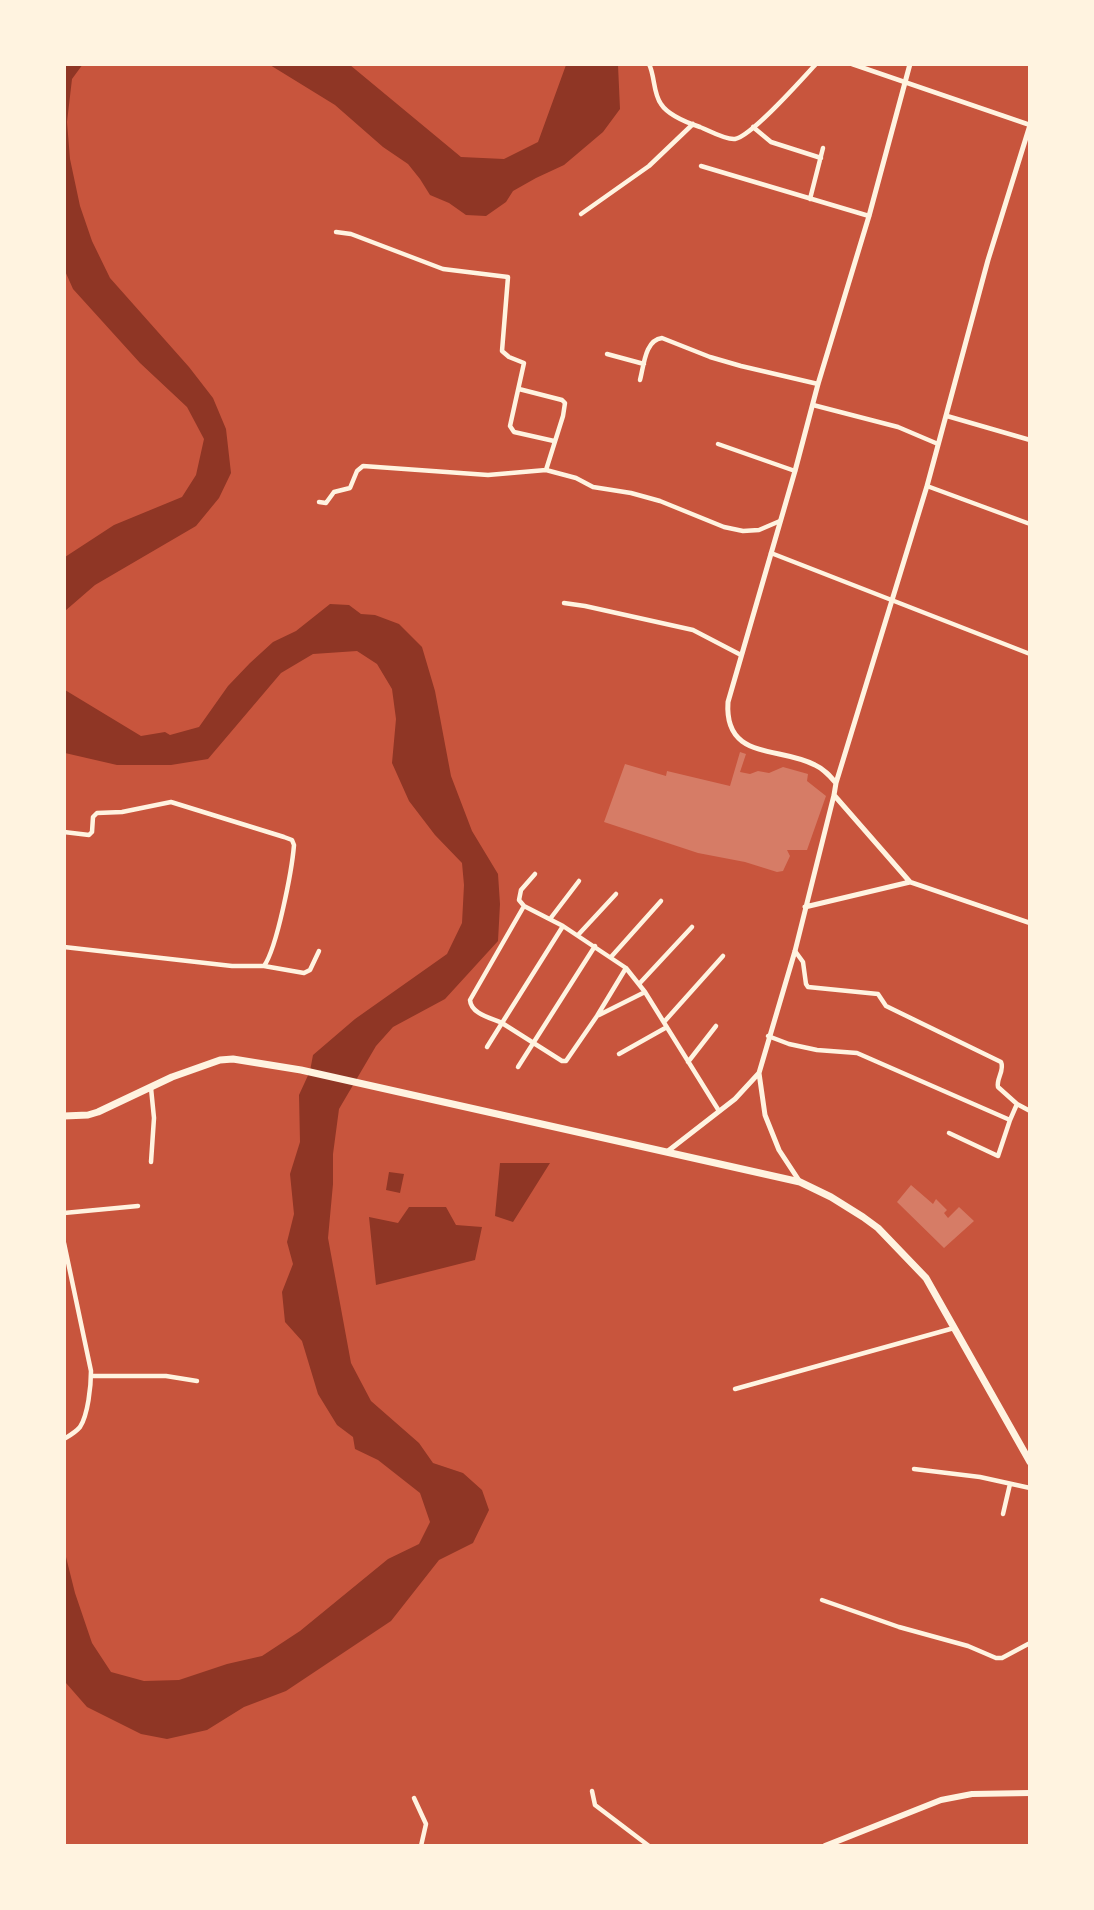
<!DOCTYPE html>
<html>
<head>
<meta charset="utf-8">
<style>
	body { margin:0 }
	#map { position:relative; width:1094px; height:1910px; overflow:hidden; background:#c8553d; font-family:Montserrat,sans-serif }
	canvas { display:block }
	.frame { position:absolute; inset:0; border:66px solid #fff3e0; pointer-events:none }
</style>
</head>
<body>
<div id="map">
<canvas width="1094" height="1910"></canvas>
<div class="frame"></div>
</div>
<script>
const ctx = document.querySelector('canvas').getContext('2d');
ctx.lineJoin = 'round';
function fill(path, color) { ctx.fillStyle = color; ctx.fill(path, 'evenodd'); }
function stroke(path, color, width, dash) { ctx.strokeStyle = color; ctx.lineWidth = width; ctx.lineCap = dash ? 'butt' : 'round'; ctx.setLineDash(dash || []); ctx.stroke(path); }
fill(new Path2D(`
	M83,64L72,79L67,122L70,159L80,206L92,241L110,278L189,367L213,398L226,429L231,473L219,498L196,526L95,585L65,611V557L114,525L182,497L196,475L204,439L187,407L140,363L73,289L65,271V65Z
	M270,65H350L461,157L504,159L538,142L566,65H618L620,109L603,132L564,165L536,178L513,191L506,202L486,216L466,215L449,203L430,195L420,179L408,164L383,147L335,105Z
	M330,604L349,605L361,614L375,615L399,624L422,647L435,691L451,776L472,831L498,874L500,904L498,941L445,999L393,1027L376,1046L339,1109L333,1154V1184L328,1238L351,1363L371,1401L419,1443L433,1463L463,1473L482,1490L489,1510L473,1543L439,1560L391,1621L286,1691L244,1707L207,1730L167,1739L141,1734L87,1707L66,1683L64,1549L75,1593L92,1643L111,1672L144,1681L179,1680L227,1664L262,1656L300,1631L388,1559L419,1544L430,1522L420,1493L378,1460L355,1449L353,1437L337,1425L318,1394L302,1341L285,1322L282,1292L293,1264L287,1242L294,1214L290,1174L300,1142L299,1095L310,1071L313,1055L355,1019L447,954L462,923L464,885L462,863L435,835L409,801L392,763L396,719L392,689L377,664L357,651L313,654L281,673L208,759L171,765H117L65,753V690L141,736L165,732L170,735L199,727L228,686L250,663L273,642L296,631Z
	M500,1163H550L513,1222L495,1216Z
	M389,1172L404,1174L400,1193L386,1190Z
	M409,1207H446L456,1225L482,1227L475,1260L376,1285L369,1217L398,1223Z`), '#8f3625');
fill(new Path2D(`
	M740,752L746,754L740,772L750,774L758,771L769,773L783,767L808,774L807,781L826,796L807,850H787L790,856L783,871L777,872L745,862L698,853L604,822L625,764L666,776L667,771L730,786Z
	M911,1185L933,1204L936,1199L947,1210L944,1213L948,1218L959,1207L974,1221L944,1248L897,1202Z`), '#d67c66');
stroke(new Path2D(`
	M649,64C655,76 653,93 661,104C668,115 688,123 700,127C710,131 725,140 735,139C752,136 802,79 816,64
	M852,64L1030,125
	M753,127L771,142L821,158
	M701,166L869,216
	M810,199L823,148
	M581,214L649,166L693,124
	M336,232L351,234L443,269L508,277L502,351L509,357L524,363L510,426L514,432L554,441
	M607,354L644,364
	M640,380C644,365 645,340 662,338L710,357L741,366L818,384
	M519,389L562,400L565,403L563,416L546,470
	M813,405L898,427L938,444
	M947,416L1030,440
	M718,444L795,471
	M927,486L1030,524
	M319,502L326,503L334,492L350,488L357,471L363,466L488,475L546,470L576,478L593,487L631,493L660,501L724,527L743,531L759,530L780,521
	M771,553L1030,654
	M564,603L585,606L693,630L741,655
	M64,832L89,835L92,832L93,817L97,813L122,812L171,802L284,837L292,840L294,845C292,870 277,948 264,966H232L64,947
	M524,906L519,900L521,890L535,874
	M550,919L579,881
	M578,935L616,894
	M795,951L803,962L806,984L808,987L878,994L886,1006L1001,1062C1005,1070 996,1079 998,1087L1017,1104L1030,1111
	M611,957L661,901
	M264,966L304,973L310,970L319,951
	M626,968L597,1016L566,1061H562L502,1023L563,926L626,968L645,992L719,1111
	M639,984L692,927
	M599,1015L645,992
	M664,1022L723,956
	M768,1036L789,1044L817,1050L857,1053L1010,1120L1017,1104
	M487,1047L502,1023C491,1018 471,1014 470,1000L524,906L563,926
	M619,1054L667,1027
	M688,1062L716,1026
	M518,1067L595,946
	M949,1133L998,1156L1010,1120
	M151,1162L154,1118L151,1088
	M64,1213L138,1206
	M64,1243L91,1371C91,1386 88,1415 80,1427C76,1432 69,1436 64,1439
	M91,1376H166L197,1381
	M735,1389L954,1328
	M914,1469L980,1477L1030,1488
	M1003,1514L1010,1484
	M822,1600L899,1627L968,1646L996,1658H1002L1030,1643
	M592,1791L595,1805L649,1846
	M414,1798L426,1824L421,1846`), '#fff3e0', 4.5);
stroke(new Path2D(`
	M836,783L927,486L988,260L1030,125
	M834,795L910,882
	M805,907L910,882L1030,923
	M759,1073L765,1115L779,1150L800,1182
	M668,1151L735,1099L759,1073L795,951L834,795L836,783C830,776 824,769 815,765C780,746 724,761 728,702L795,471L818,384L869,216L910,64`), '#fff3e0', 5);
stroke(new Path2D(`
	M825,1846L941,1800L972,1794L1030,1793`), '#fff3e0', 6);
stroke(new Path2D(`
	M64,1116L88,1115L98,1112L172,1077L220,1060L233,1059L301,1070L800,1182L831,1197L863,1217L878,1228L926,1278L1030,1462`), '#fff3e0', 7);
</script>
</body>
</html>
